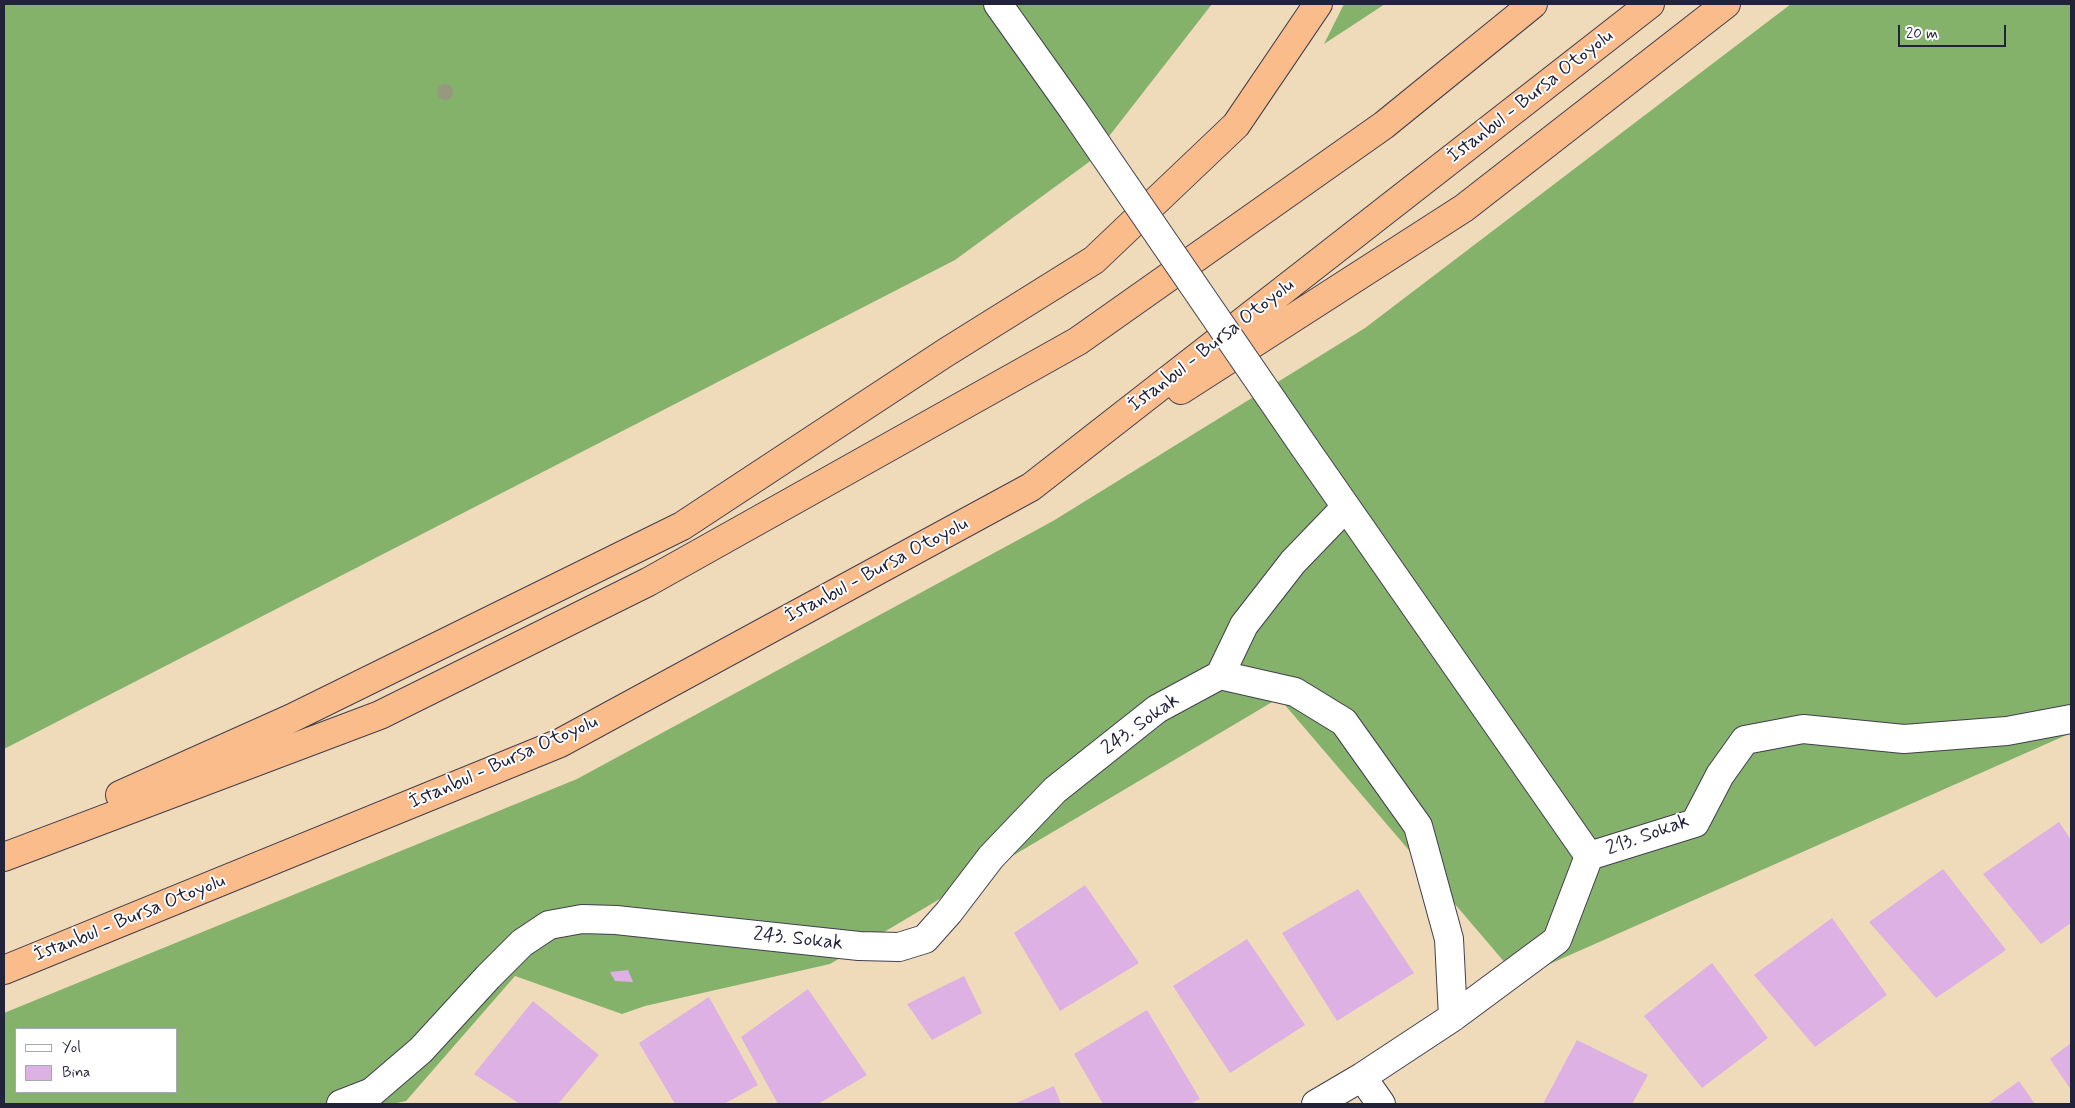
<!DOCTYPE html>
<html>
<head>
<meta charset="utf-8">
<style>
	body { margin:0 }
	#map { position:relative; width:2075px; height:1108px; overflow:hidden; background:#efdbb9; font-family:Mynerve,sans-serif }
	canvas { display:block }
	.frame { position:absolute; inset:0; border:5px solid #22223b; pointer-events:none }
	.legend { position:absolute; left:15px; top:1028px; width:162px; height:65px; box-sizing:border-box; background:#fff; border:1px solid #a7a7b1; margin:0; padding:6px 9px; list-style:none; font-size:15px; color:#22223b }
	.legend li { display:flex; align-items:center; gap:10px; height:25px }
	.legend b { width:25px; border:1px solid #a7a7b1 }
	.scale { position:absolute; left:1898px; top:25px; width:108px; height:22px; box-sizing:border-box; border:2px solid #22223b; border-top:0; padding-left:6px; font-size:15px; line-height:18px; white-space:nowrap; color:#22223b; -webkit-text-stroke:4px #fff; paint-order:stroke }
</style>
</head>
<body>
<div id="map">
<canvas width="2075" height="1108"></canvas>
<div class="frame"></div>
<ul class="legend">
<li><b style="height:6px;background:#fff"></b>Yol</li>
<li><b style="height:14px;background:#ddb1e3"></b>Bina</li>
</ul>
<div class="scale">20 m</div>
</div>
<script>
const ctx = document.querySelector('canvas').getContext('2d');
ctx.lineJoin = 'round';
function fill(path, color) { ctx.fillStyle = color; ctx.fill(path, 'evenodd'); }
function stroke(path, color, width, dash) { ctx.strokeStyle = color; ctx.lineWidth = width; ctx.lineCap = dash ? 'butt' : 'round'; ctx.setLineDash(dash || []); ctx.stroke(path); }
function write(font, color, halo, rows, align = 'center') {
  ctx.font = font + ' Mynerve,sans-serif'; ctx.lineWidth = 4; ctx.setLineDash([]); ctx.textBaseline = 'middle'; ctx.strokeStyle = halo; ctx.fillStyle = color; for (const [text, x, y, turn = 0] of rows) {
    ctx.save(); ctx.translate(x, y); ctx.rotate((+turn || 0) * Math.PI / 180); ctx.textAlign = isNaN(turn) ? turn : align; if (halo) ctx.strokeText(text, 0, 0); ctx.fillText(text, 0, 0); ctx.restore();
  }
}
fill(new Path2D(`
	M4,4H1212L1089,162L955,260L4,749Z
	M1344,4H1385L1324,44Z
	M1791,4H2071V733L1518,978L1279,698L830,964L645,1006L622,1014L515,976L406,1101L392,1104H4V1013L577,779L1053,521L1365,328ZM16,1029H176V1092H16Z`), '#85b26b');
fill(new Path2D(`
	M2059,822L2071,840V923L2041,944L1983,874Z
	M1943,869L2006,950L1936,998L1869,922Z
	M1085,885L1139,963L1060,1011L1014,933Z
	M1358,889L1414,973L1337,1021L1282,933Z
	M1832,918L1887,995L1815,1047L1754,975Z
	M1247,939L1305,1025L1230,1073L1173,986Z
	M1712,963L1768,1038L1702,1088L1644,1016Z
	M628,970L633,982L615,981L610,972Z
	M964,976L982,1013L932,1040L907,1004Z
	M808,989L867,1075L818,1104H778L741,1037Z
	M709,997L758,1085L724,1104H675L639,1043Z
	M533,1001L599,1055L558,1104H520L474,1074Z
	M1147,1010L1200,1099L1190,1104H1103L1074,1054Z
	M1577,1040L1648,1075L1632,1104H1543Z
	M2071,1043V1090L2050,1059Z
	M2019,1081L2035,1104H1987Z
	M1054,1086L1061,1104H1014Z`), '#ddb1e3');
const minor = new Path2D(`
	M998,4L1074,111
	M1305,448L1589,856
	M1220,675L1295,692L1344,722L1418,826L1449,939L1453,1017
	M1220,675L1244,625L1293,562L1346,507
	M1589,856L1695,823L1720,775L1745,740L1803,729L1904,739L2007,731L2071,719
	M1362,1077L1381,1104
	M341,1104L372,1092L421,1050L488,977L522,943L549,925L582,919L616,920L859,946L899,947L925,939L949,912L991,857L1055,790L1157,709L1220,675
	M1316,1104L1362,1077L1453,1017L1557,940L1589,856`);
const highway = new Path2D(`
	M1181,390L1464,208L1726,4
	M120,795L292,718L682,526L945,353L1094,260L1236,125L1318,4
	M4,857L380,715L648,582L1078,341L1384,125L1533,4
	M4,970L560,743L1031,487L1650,4`);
stroke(minor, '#413e4e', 30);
stroke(highway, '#413e4e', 30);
stroke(minor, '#fff', 28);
stroke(highway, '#fabc8b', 28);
const minorBridge = new Path2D(`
	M1074,111L1305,448`);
stroke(minorBridge, '#413e4e', 30, []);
stroke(minorBridge, '#fff', 28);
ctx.fillStyle = '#989780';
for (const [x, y] of [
	[445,92]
]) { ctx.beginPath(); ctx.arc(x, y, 8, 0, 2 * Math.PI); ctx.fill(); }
write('20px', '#22223b', '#fff', [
	["İstanbul - Bursa Otoyolu",1531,97,-38],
	["İstanbul - Bursa Otoyolu",1212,346,-38],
	["İstanbul - Bursa Otoyolu",877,571,-28],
	["243. Sokak",1141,725,-36],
	["İstanbul - Bursa Otoyolu",504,763,-24],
	["213. Sokak",1648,836,-20],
	["İstanbul - Bursa Otoyolu",130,919,-22],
	["243. Sokak",798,940,6]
]);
</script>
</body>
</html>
